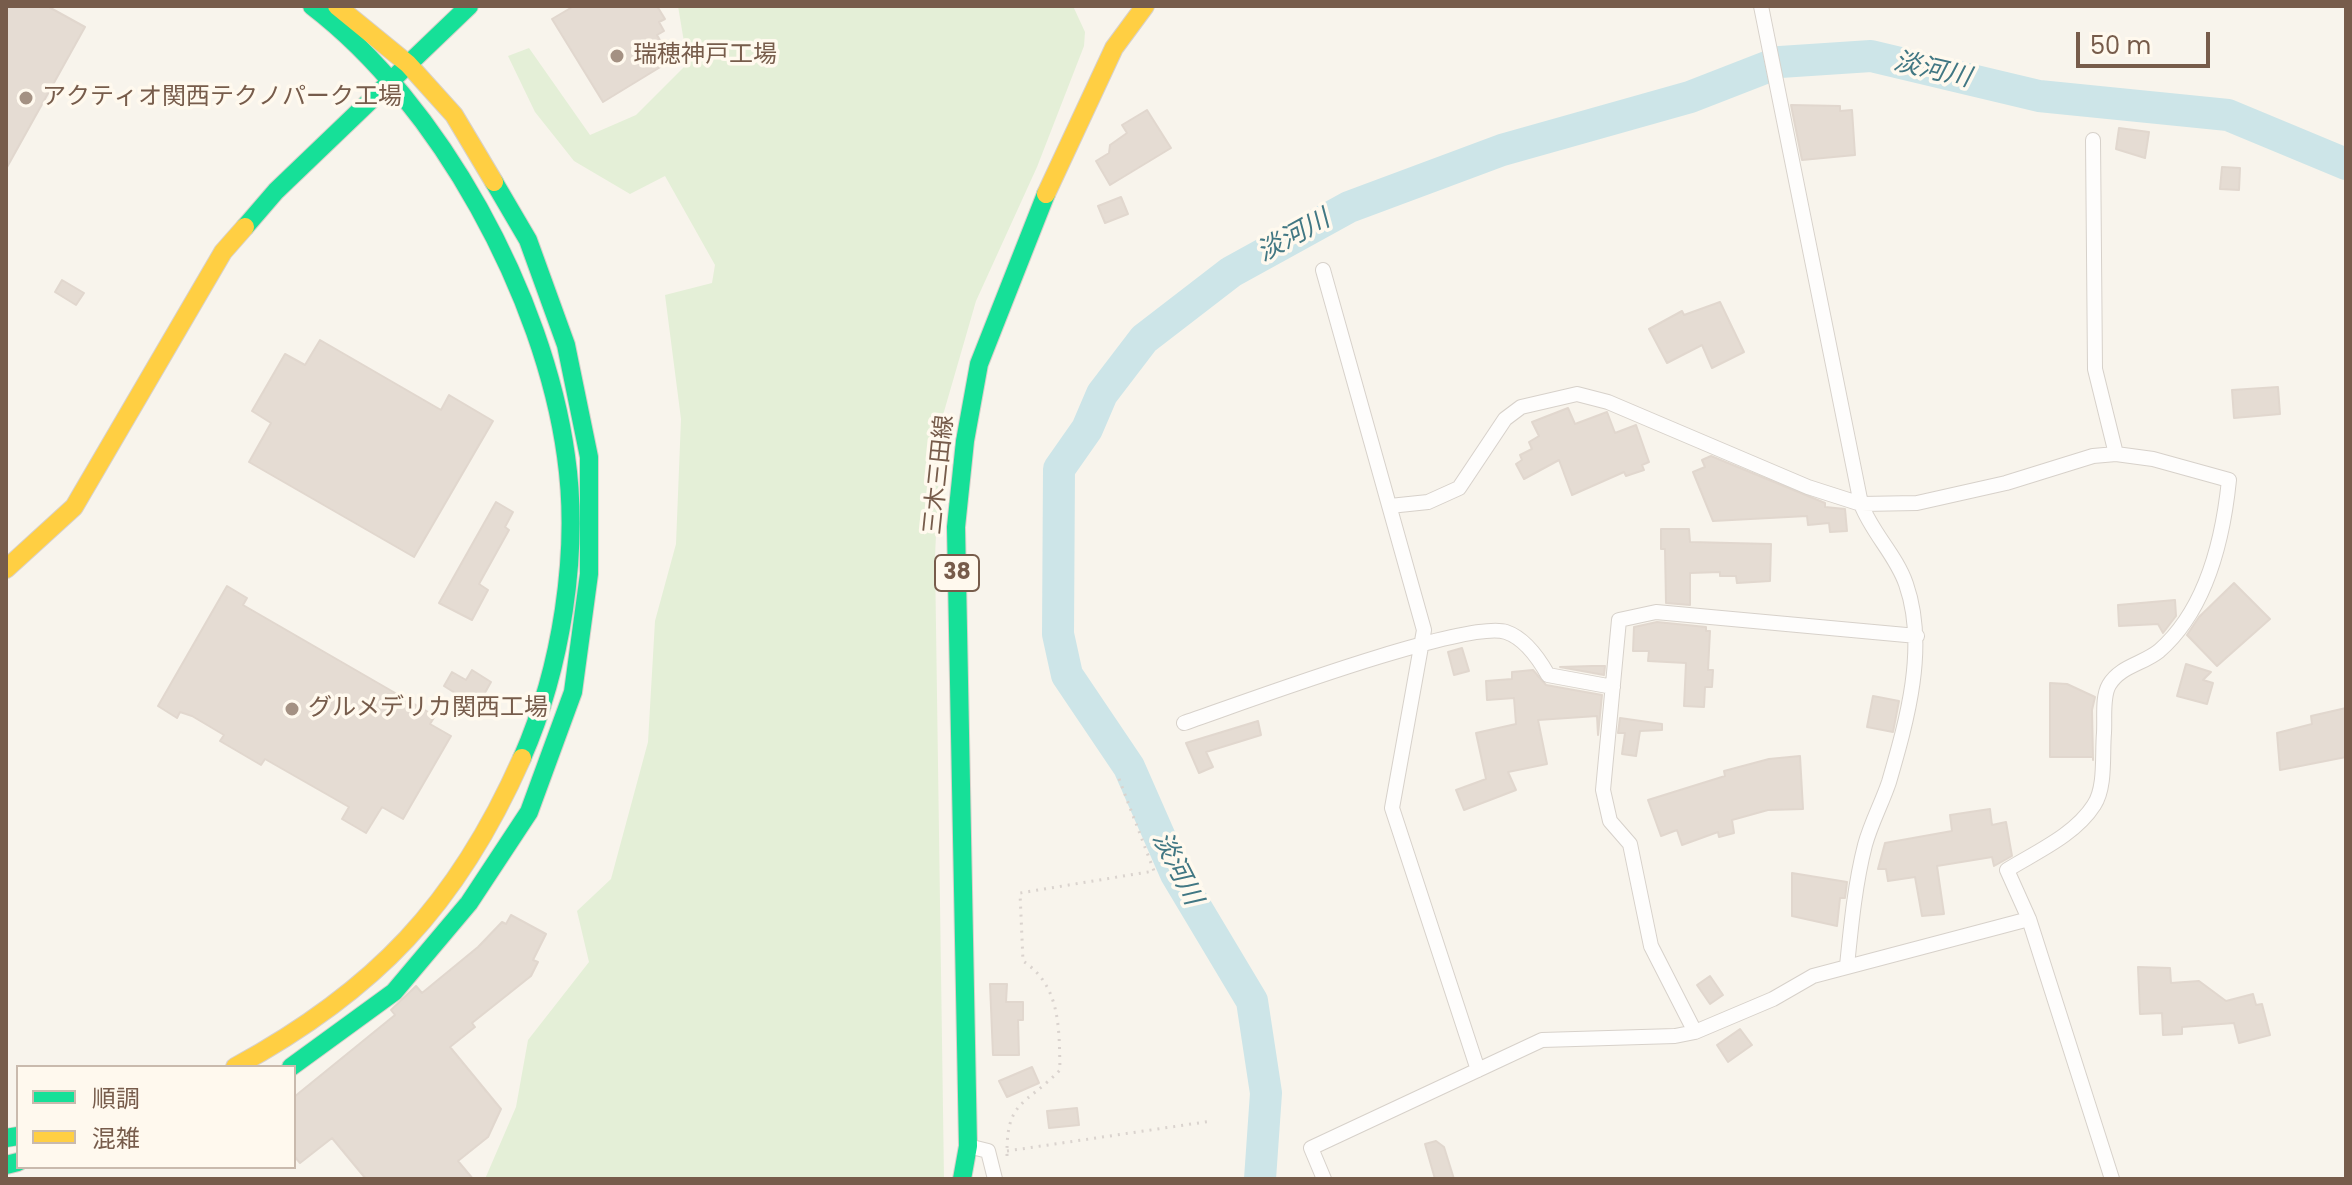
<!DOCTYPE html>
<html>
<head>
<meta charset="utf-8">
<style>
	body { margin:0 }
	#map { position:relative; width:2352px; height:1185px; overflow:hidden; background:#f8f4ec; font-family:Poppins,"Noto Sans JP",sans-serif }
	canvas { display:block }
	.frame { position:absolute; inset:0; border:8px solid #775c4b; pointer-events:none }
	.legend { position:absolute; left:16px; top:1065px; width:280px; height:104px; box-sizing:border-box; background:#fff9ee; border:2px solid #c9baad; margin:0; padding:10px 14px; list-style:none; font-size:24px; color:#775c4b }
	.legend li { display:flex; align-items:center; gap:16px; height:40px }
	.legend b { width:40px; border:2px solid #c9baad }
	.scale { position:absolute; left:2076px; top:32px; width:134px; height:36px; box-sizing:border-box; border:4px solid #775c4b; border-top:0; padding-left:10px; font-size:24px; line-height:28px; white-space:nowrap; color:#775c4b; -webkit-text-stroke:6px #fff9ee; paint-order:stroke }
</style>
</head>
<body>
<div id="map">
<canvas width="2352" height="1185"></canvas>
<div class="frame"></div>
<ul class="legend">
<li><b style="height:10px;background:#16e098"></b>順調</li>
<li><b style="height:10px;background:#ffcf43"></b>混雑</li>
</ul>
<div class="scale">50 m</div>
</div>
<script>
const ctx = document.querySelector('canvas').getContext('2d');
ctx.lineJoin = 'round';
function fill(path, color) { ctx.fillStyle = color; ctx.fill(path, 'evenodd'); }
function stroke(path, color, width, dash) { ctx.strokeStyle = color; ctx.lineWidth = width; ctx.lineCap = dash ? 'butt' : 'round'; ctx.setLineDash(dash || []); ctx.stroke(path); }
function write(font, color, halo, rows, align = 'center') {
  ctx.font = font + ' Poppins,"Noto Sans JP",sans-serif'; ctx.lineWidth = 7; ctx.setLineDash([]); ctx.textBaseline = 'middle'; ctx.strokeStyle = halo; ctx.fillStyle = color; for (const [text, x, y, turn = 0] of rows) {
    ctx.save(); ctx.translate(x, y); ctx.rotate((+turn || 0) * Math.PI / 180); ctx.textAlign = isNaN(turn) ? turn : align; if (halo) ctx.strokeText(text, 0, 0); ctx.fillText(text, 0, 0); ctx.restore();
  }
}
fill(new Path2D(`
	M678,6H1073L1085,32L1084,46L1037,167L976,301L941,422L935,557L944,1179H485L516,1107L528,1040L589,962L577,911L611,879L648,742L655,621L676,544L681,419L665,295L712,283L715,265L665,176L630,194L574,161L535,112L508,56L529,48L590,135L636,115L684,67L686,54Z`), '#e4efd7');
stroke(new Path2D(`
	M1260,1179L1266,1093L1252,1001L1176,874L1129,767L1067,675L1058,634L1059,469L1087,429L1102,394L1144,339L1231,272L1349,207L1502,150L1690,97L1780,62L1871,56L2039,96L2228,115L2346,164`), '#cde5e8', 32);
const building = new Path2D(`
	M6,6H47L85,27L6,169Z
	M574,6H657L665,19L659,22L664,31L657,35L661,42L657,44L663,54L657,57L662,66L603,102L552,19Z
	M1791,105L1840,106V111L1852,110L1855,155L1802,160Z
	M1147,110L1171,148L1110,185L1096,161L1109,153L1110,145L1127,133L1122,125Z
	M2119,128L2149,132L2145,158L2116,149Z
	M2222,167L2240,168L2239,190L2220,189Z
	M1121,197L1128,214L1105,223L1098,206Z
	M62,280L84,293L76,305L55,292Z
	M1720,302L1744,352L1712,368L1702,345L1667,363L1649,329L1682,311L1684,315Z
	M320,340L441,410L449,395L493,421L414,557L249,462L271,423L252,411L285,354L305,365Z
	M2278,387L2280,414L2234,418L2232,390Z
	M1568,408L1575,424L1607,412L1615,433L1636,425L1649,462L1642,465L1644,470L1626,476L1624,472L1572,495L1559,460L1524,479L1516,464L1522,460L1520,455L1532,449L1529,442L1539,436L1532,422Z
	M1711,456L1825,503V507L1845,509L1847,531L1830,532L1829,523L1808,525L1807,516L1713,521L1693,472L1705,467L1702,460Z
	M496,502L513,512L505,527L509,530L479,584L488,590L472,620L439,603Z
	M1661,529H1689L1690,542L1771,544L1770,581L1737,583L1736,576H1720V572L1690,573V605L1666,603L1665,549H1661Z
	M2234,583L2270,619L2217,666L2187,635L2199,617Z
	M227,586L247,598L243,605L435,716L430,724L451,736L403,819L382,807L366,833L342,819L349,807L265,759L261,765L220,741L224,735L192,716L180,712L177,718L158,706Z
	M2175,600L2176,616L2163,633L2158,624L2119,626L2118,605Z
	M1657,622L1706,627V631H1710L1708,670H1713L1712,687H1705L1704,707L1684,706L1686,663L1648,661L1649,651H1633L1634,627Z
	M1462,648L1469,671L1454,675L1448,652Z
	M2186,664L2211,672L2203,680L2213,683L2207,704L2177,696Z
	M1592,666H1605L1604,675L1560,667Z
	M472,670L491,682L477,707L444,686L452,672L466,680Z
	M1533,670L1546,685L1602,695L1598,735L1597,716L1538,720L1547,764L1508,772L1516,790L1464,810L1456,790L1486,779L1476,733L1516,724L1514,698L1487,700L1486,681L1512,679V672Z
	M2050,683L2067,684L2095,697L2092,710L2093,760V757H2050Z
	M1873,696L1899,701L1893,732L1867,727Z
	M2346,708V757L2280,770L2277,733L2312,724L2311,716Z
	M1620,718L1662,724V730L1640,731L1636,756L1622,754L1625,733H1618Z
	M1258,721L1261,735L1206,752L1213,767L1199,773L1186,743Z
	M1800,756L1803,809L1768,810L1732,820L1734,833L1719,837L1718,832L1682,845L1677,830L1661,836L1648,800L1725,776L1724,771L1769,759Z
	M1990,809L1992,825L2006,822L2012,856L1994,866L1992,857L1937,866L1944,914L1922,916L1915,877L1888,881L1886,869H1878L1885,843L1952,831L1950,815Z
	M1792,873L1847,882L1845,898H1840L1837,926L1792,916Z
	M511,915L546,934L533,960L538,962L531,976L472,1023L475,1027L450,1047L501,1109L488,1137L458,1161L473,1179H366L332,1138L300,1163L294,1156V1097L395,1015L391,1010L416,986L422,993L478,947L502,922L506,924Z
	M2138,967L2170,968L2171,983L2199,981L2226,1001L2253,994L2256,1005L2262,1004L2270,1035L2239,1043L2234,1023L2182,1027V1034L2163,1035L2162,1013L2140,1014Z
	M1710,976L1723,995L1710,1004L1697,985Z
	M990,984H1007L1006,1002H1023V1020H1018L1019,1055H993Z
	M1740,1029L1752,1045L1728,1062L1717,1045Z
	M1032,1067L1039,1083L1007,1097L999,1081Z
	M1077,1108L1079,1125L1049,1128L1047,1111Z
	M1436,1141L1444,1147L1454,1179H1435L1425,1144Z`);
fill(building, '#e5dcd3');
stroke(building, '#e1d7ce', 2);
const street = new Path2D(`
	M1761,6L1861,504C1872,533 1896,555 1906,584C1928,647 1907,720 1889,782C1882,803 1871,823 1865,845C1855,884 1851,926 1847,966
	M2093,140L2095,369L2116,454
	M1323,270L1424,630L1392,808L1478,1070
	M1390,506L1428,502L1459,488L1505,419L1521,407L1577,394L1608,402L1808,487L1861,504L1917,503L2006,483L2093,456L2116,454L2153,459L2229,480C2223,539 2206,610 2159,651C2143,664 2120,666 2109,685C2102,697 2105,718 2104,733C2102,754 2106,787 2094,805C2075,835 2036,852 2007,870L2029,919L2112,1179
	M1184,723C1237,705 1466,619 1506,632C1524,638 1539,659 1548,675L1613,687
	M1695,1032L1651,946L1630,844L1610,821L1603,790L1619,620L1656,612L1917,636
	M968,1146L988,1151L995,1179
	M1324,1179L1311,1148L1542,1040L1675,1036L1695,1032L1773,999L1813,976L2029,919`);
const fast = new Path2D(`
	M312,6C440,104 544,296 566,456C580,553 561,669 522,758
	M245,227L276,191L469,6
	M291,1067L394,992L469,903L529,812L573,692L589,574V457L566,345L528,240L494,182
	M6,1138L18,1136
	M6,1165L18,1162
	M962,1179L968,1146L956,527L965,441L979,364L1046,194`);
const slow = new Path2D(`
	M337,6L408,64L454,115L494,182
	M1046,194L1114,48L1145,6
	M6,569L74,507L223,252L245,227
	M235,1067C375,991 457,905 522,758`);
stroke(street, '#d7d1ca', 16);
stroke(fast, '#d8d1ca', 20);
stroke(slow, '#d8d1ca', 20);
stroke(new Path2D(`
	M1007,1151L1212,1121
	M1007,1156C1006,1100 1025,1106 1060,1070C1059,1029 1061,986 1023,961L1020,893L1154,871L1118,776`), '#dad3ce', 3, [2, 6]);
stroke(street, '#fefdfc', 14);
stroke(fast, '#16e098', 18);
stroke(slow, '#ffcf43', 18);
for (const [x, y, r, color] of [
	[617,56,8,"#a49183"],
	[26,98,8,"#a49183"],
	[292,709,8,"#a49183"]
]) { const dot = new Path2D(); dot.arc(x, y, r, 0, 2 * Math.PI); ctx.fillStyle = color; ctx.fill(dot); stroke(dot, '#fff9ee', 3); }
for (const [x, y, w] of [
	[957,573,44]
]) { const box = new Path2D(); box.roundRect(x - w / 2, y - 18, w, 36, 6); ctx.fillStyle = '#fff9ee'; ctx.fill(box); stroke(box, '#775c4b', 2); }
write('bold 22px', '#775c4b', null, [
	["38",957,573]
]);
write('24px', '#775c4b', '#fff9ee', [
	["瑞穂神戸工場",633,56],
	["アクティオ関西テクノパーク工場",42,98],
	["グルメデリカ関西工場",308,709]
], 'left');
write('24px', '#775c4b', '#fff9ee', [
	["三木三田線",940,475,-84]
]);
write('italic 26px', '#417783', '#fff9ee', [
	["淡河川",1932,71,13],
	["淡河川",1294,237,-29],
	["淡河川",1176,869,63]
]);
</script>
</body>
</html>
